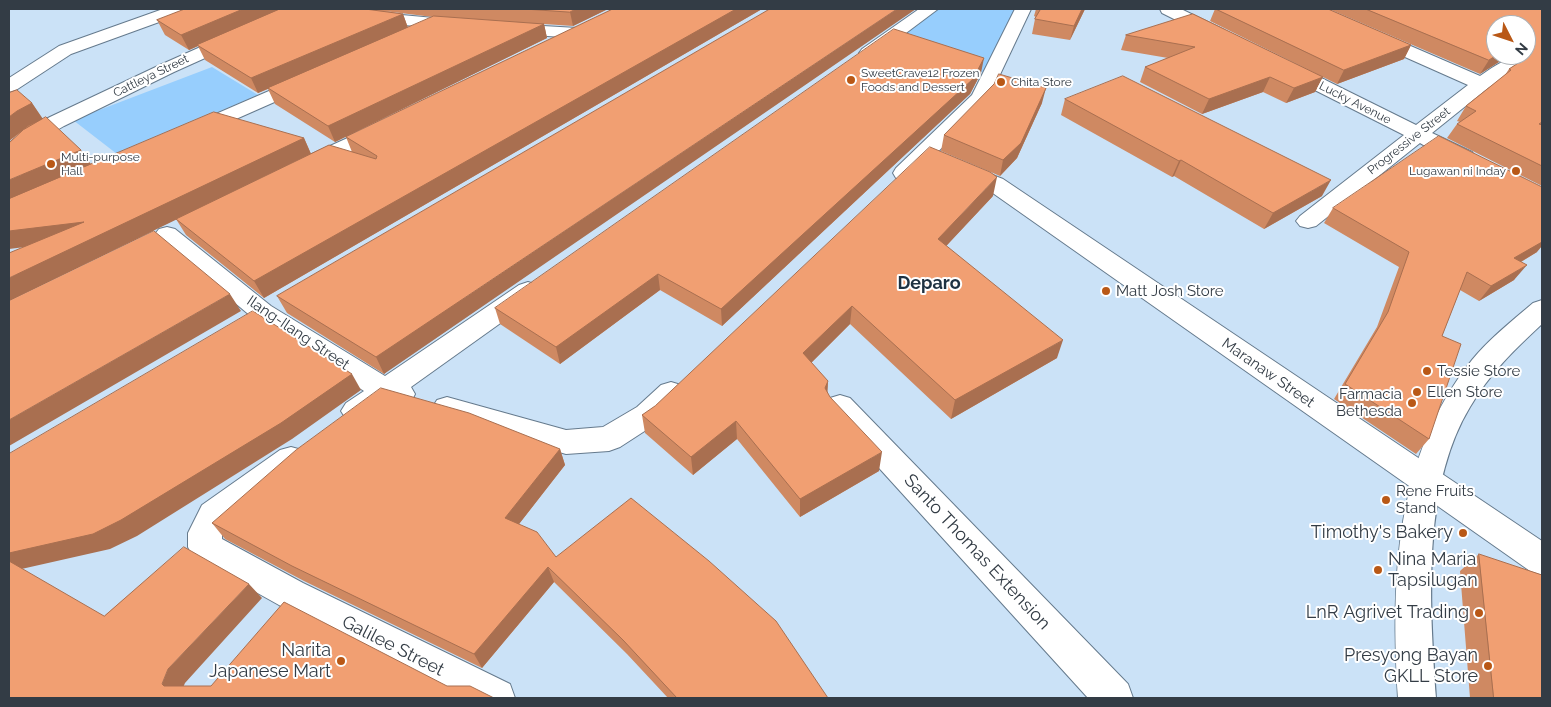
<!DOCTYPE html>
<html>
<head>
<meta charset="utf-8">
<style>
	body { margin:0 }
	#map { position:relative; width:1551px; height:707px; overflow:hidden; background:#cbe2f7; font-family:Raleway,sans-serif }
	canvas { display:block }
	.frame { position:absolute; inset:0; border:10px solid #333c45; pointer-events:none }
	.north { position:absolute; left:1486px; top:15px; width:50px; height:50px; box-sizing:border-box; background:#fff; border:1px solid #adb1b5; border-radius:50%; rotate:131deg; font-size:14px; font-weight:700; line-height:20px; text-align:center; color:#333c45 }
	.north::after { content:''; display:block; margin:auto; width:18px; height:22px; background:#b95816; clip-path:polygon(50% 0,100% 100%,50% 72%,0 100%) }
</style>
</head>
<body>
<div id="map">
<canvas width="1551" height="707"></canvas>
<div class="frame"></div>
<div class="north">N</div>
</div>
<script>
const ctx = document.querySelector('canvas').getContext('2d');
ctx.lineJoin = 'round';
function fill(path, color) { ctx.fillStyle = color; ctx.fill(path, 'evenodd'); }
function stroke(path, color, width, dash) { ctx.strokeStyle = color; ctx.lineWidth = width; ctx.lineCap = dash ? 'butt' : 'round'; ctx.setLineDash(dash || []); ctx.stroke(path); }
function write(font, color, halo, rows, align = 'center') {
  ctx.font = font + ' Raleway,sans-serif'; ctx.lineWidth = 4; ctx.setLineDash([]); ctx.textBaseline = 'middle'; ctx.strokeStyle = halo; ctx.fillStyle = color; for (const [text, x, y, turn = 0] of rows) {
    ctx.save(); ctx.translate(x, y); ctx.rotate((+turn || 0) * Math.PI / 180); ctx.textAlign = isNaN(turn) ? turn : align; if (halo) ctx.strokeText(text, 0, 0); ctx.fillText(text, 0, 0); ctx.restore();
  }
}
fill(new Path2D(`
	M934,9H1020L988,74L888,42Z
	M212,67L258,95L117,154L73,120Z`), '#97cefd');
const minor = new Path2D(`
	M163,9H186L184,13L71,54L16,90L9,92V78L59,46Z
	M286,9H307L305,13L174,72L64,126L33,144L17,160L9,161V143L29,128L50,117L160,65Z
	M919,9H938L874,57L868,58L862,57L859,53L862,49Z
	M1015,9H1031L987,102L912,178L904,180L896,178L893,173L896,168L972,95Z
	M1160,9H1181L1224,30L1227,34L1224,38L1218,39L1212,38L1162,13Z
	M1304,9H1325L1480,76C1491,69 1504,57 1519,60L1521,64L1519,68L1488,88L1432,133L1472,152L1475,157L1472,162C1454,166 1435,151 1420,143L1316,226L1308,228L1300,226L1296,221L1300,216L1404,135L1279,72L1277,68L1279,64L1286,62L1293,64L1416,125L1468,85L1306,13Z
	M369,12L456,20L462,21L465,25L462,29L456,30L363,21L361,17L363,13Z
	M509,24L577,28L583,29L586,33L583,37L577,38L503,33L500,29L503,25Z
	M306,75L313,77L315,81L313,85L202,134L195,136L188,134L185,130L188,126Z
	M383,122L390,124L393,128L390,132L315,170L307,171L299,170L296,165L299,160Z
	M961,163L1003,179L1542,541V575L1530,571L987,189L953,175L950,170L953,165Z
	M167,227L175,229L271,306L385,376L519,285L528,282L537,285L541,291L537,297L411,387L415,394L411,402L401,405L390,402C375,413 365,425 346,419L341,411L346,403L364,391L253,318L159,239L155,234L159,229Z
	M671,382L681,385L685,393L681,401L657,423L620,447L609,451L566,454L437,416L432,408L437,400L447,397L566,430L603,427L637,407L661,385Z
	M840,395L850,398L1128,684L1133,698H1088L830,414L825,406L830,398Z
	M291,447L302,450L306,459L302,468L226,525L222,533V539L303,583L510,684L515,698H457L279,605L193,557L188,547V533L202,505L280,450Z`);
const tertiary = new Path2D(`
	M1542,300V324C1515,349 1489,374 1470,407C1421,488 1430,607 1436,698H1398C1391,580 1394,457 1472,360C1489,339 1512,321 1533,303Z`);
stroke(minor, '#657a8d', 2);
stroke(tertiary, '#657a8d', 2);
fill(minor, '#fff');
fill(tertiary, '#fff');
fill(new Path2D(`
	M185,9H608L573,26L544,24L547,38L335,142L275,104L268,89L258,93L205,60L198,46L189,50L165,35L157,20ZM384,11L433,17L408,28L403,14Z
	M613,9H762L264,298L186,235L176,219L9,301L25,247L20,133L9,141V93L32,103L42,119L91,164L304,138L311,154L229,193L352,152L346,137Z
	M770,9L384,374L287,313L277,296Z
	M1036,9H1085L1070,40L1032,34L1035,19L1036,17L1034,16Z
	M1215,9H1328L1411,45L1404,59L1337,84L1210,21Z
	M1329,9H1542V186L1447,138L1457,124L1460,122L1457,121L1466,106L1505,75L1509,69L1521,61V59L1513,58L1502,60L1480,74ZM1526,25V55H1496Z
	M1193,14L1323,77L1315,92L1286,103L1263,92L1202,114L1140,82L1145,67L1168,58L1121,50L1126,35Z
	M981,73L970,94L722,326L660,290L560,364L500,324L495,308Z
	M1065,99L1322,196L1264,229L1174,176L1172,177L1061,115Z
	M1042,103L1017,158L1000,176L941,151L944,135Z
	M993,196L946,246L1057,358L951,419L850,324L811,363L828,381L827,393L879,471L800,517L737,439L693,475L645,433L642,415Z
	M1333,208L1537,252L1521,262L1514,280L1479,301L1460,290L1442,336L1429,439L1416,454L1334,399L1377,327L1399,267L1324,223Z
	M560,449L565,465L519,524L556,557L828,698H668L627,654L554,582L482,668L304,581L225,539L212,523Z
	M1479,554L1542,698H1470L1460,571Z`), '#cf8962');
fill(new Path2D(`
	M243,9H282L189,50L181,35Z
	M576,9H608L573,26L570,12Z
	M736,9H762L264,298L254,281Z
	M897,9H916L384,374L376,357Z
	M1082,9H1085L1070,40L1074,26Z
	M403,14L408,28L258,93L251,78Z
	M544,24L547,38L335,142L328,126Z
	M1411,45L1404,59L1337,84L1344,70Z
	M1497,55H1515L1513,58L1502,60L1480,74L1489,60Z
	M984,58L981,73L970,94L722,326L721,309Z
	M1270,77L1263,92L1202,114L1209,99Z
	M1323,77L1315,92L1286,103L1294,88Z
	M1046,88L1042,103L1017,158L1000,176L1003,160Z
	M32,103L43,119L28,126L9,141V117L17,111Z
	M304,138L311,154L9,301V278L89,239L9,249V231Z
	M81,150L92,166L9,202V180Z
	M1181,160L1174,176L1172,177L1179,161Z
	M997,177L993,196L935,258L938,239Z
	M1331,180L1322,196L1264,229L1273,213Z
	M1542,240V246L1537,252L1502,273L1514,258Z
	M1527,265L1514,280L1479,301L1491,286Z
	M658,274L660,290L560,364L556,347Z
	M230,294L241,311L9,446V420Z
	M852,306L850,324L802,372L803,353Z
	M1063,340L1057,358L951,419L955,400Z
	M352,374L361,390L292,439L137,536L110,549L17,570L9,564V553Z
	M828,381L827,400L825,388Z
	M736,421L737,439L693,475L691,457Z
	M560,449L565,465L512,533L505,518Z
	M882,452L879,471L800,517V499Z
	M548,567L554,582L482,668L474,654Z
	M249,584L262,598L185,683L179,697L164,686L162,684L168,669Z`), '#a96f50');
const building = new Path2D(`
	M185,9H243L181,35L157,20Z
	M280,9H365L403,14L251,78L197,45Z
	M525,9H576L570,12Z
	M613,9H736L254,281L176,219L329,145L376,159L377,156L346,137Z
	M770,9H897L376,357L277,296Z
	M1041,9H1082L1074,26L1035,19Z
	M1216,9H1328L1411,45L1344,70Z
	M1366,9H1542V122L1539,124L1542,125V166L1457,124L1476,111L1466,106L1511,70L1509,69L1529,56L1532,51L1530,46L1526,45V25H1496V55H1497L1489,60Z
	M1193,14L1323,77L1294,88L1270,77L1209,99L1145,67L1195,47L1126,35Z
	M434,16L544,24L328,126L268,88Z
	M894,29L984,58L973,79L721,309L658,274L556,347L495,308Z
	M999,74L1046,88L1021,143L1003,160L944,135L994,84Z
	M1123,76L1331,180L1273,213L1181,160L1179,161L1065,99Z
	M17,90L32,103L17,111L9,117V93Z
	M214,112L304,138L9,278V253L84,222L9,231V199Z
	M46,117L81,150L9,180V143L23,130Z
	M1439,136L1542,187V242L1514,258L1527,265L1491,286L1467,272L1442,336L1461,344L1429,439L1345,384L1388,312L1409,252L1333,208Z
	M930,147L990,172L997,177L938,239L1063,340L955,400L852,306L803,353L828,381L825,388L830,397L882,452L800,499L736,421L691,457L642,415L655,406Z
	M154,231L230,294L9,420V301Z
	M253,311L352,374L281,423L121,520L93,534L9,553V454Z
	M381,388L469,413L560,449L505,518L537,532L556,557L631,498L709,561L776,621L828,698H677L623,640L548,567L474,654L292,566L212,523L296,450Z
	M184,547L249,584L168,669L162,684L164,686H211L284,602L447,686H470L494,698H9V561L104,616Z
	M1479,554L1542,575V698H1494Z`);
fill(building, '#f19f72');
stroke(building, '#a96f50', 1);
for (const [x, y, r, color] of [
	[851,80,5,"#b95816"],
	[1001,82,5,"#b95816"],
	[51,164,5,"#b95816"],
	[1516,171,5,"#b95816"],
	[1106,291,5,"#b95816"],
	[1427,371,5,"#b95816"],
	[1417,392,5,"#b95816"],
	[1412,403,5,"#b95816"],
	[1386,500,5,"#b95816"],
	[1463,533,5,"#b95816"],
	[1378,570,5,"#b95816"],
	[1479,613,5,"#b95816"],
	[341,661,5,"#b95816"],
	[1488,666,5,"#b95816"]
]) { const dot = new Path2D(); dot.arc(x, y, r, 0, 2 * Math.PI); ctx.fillStyle = color; ctx.fill(dot); stroke(dot, '#fff', 2); }
write('12px', '#333c45', '#fff', [
	["SweetCrave12 Frozen",861,73],
	["Foods and Dessert",861,87],
	["Chita Store",1011,82],
	["Multi-purpose",61,157],
	["Hall",61,171],
	["Lugawan ni Inday",1506,171,"right"]
], 'left');
write('12px', '#333c45', '#fff', [
	["Cattleya Street",151,76,-26],
	["Lucky Avenue",1355,103,27],
	["Progressive Street",1409,141,-38]
]);
write('15px', '#333c45', '#fff', [
	["Matt Josh Store",1116,291],
	["Tessie Store",1437,371],
	["Ellen Store",1427,392],
	["Farmacia",1402,394,"right"],
	["Bethesda",1402,411,"right"],
	["Rene Fruits",1396,491],
	["Stand",1396,508]
], 'left');
write('15px', '#333c45', '#fff', [
	["Ilang-Ilang Street",298,333,34],
	["Maranaw Street",1268,373,35]
]);
write('bold 18px', '#1e3141', '#fff', [
	["Deparo",929,284]
]);
write('18px', '#333c45', '#fff', [
	["Timothy's Bakery",1453,533],
	["Nina Maria",1388,560,"left"],
	["Tapsilugan",1388,581,"left"],
	["LnR Agrivet Trading",1469,613],
	["Narita",331,651],
	["Japanese Mart",331,672],
	["Presyong Bayan",1478,656],
	["GKLL Store",1478,677]
], 'right');
write('18px', '#333c45', '#fff', [
	["Santo Thomas Extension",977,552,47],
	["Galilee Street",393,646,27]
]);
</script>
</body>
</html>
